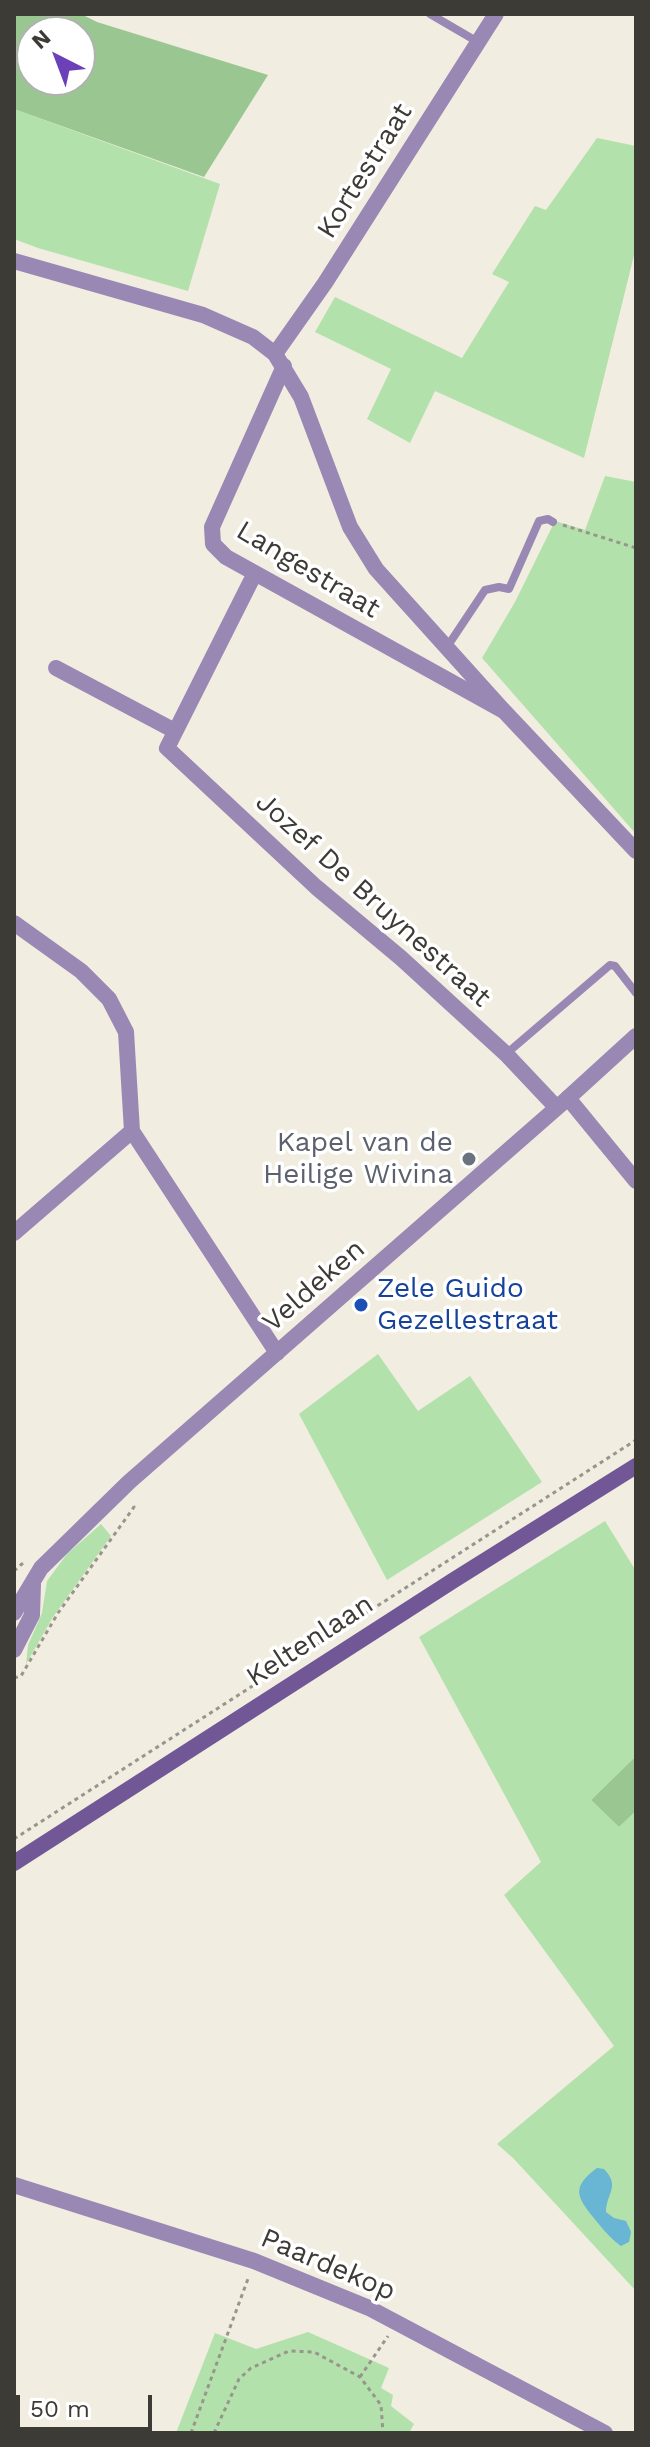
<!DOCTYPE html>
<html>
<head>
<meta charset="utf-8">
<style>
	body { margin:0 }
	#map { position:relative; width:650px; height:2447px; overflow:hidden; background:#f1ede0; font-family:"Work Sans",sans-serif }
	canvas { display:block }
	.frame { position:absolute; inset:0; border:16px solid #3d3b36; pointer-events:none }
	.north { position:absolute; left:16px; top:16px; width:80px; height:80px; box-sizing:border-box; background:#fff; border:2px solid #b1b1af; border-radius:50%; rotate:318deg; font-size:22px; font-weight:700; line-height:32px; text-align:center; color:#3d3b36 }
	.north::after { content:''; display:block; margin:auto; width:28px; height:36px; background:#6b40b8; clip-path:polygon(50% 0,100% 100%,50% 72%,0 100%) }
	.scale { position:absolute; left:16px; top:2395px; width:136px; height:36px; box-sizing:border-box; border:4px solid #3d3b36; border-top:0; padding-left:10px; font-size:24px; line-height:28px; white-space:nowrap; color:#3d3b36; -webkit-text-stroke:6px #fff; paint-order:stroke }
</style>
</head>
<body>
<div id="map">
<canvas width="650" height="2447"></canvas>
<div class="frame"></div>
<div class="north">N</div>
<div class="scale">50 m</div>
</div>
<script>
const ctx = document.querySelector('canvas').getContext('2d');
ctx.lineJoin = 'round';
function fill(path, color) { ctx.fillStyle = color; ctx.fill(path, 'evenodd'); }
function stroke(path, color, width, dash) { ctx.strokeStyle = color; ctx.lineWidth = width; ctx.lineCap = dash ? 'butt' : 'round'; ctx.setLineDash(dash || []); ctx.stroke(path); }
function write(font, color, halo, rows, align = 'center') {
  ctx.font = font + ' "Work Sans",sans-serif'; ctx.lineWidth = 7; ctx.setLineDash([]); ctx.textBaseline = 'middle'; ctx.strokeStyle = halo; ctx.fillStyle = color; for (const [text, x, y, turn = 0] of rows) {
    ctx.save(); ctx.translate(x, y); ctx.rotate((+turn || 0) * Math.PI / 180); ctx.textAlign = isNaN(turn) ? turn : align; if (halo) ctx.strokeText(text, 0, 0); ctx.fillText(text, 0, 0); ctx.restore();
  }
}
fill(new Path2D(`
	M14,109L220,184L188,291L38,248L14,239Z
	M597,138L636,146V247L584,458L435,391L410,443L367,419L391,369L315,332L335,297L462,358L509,282L492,274L535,206L546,210Z
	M605,476L636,482V834L482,658L515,602L555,521L585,530Z
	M378,1354L418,1411L470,1376L542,1482L387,1580L299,1414Z
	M605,1521L636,1571V1756L591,1800L619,1827L636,1811V2291L513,2158L497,2144L614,2046L504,1895L541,1862L419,1637Z
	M101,1524L111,1536L53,1617L26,1664L28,1645L42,1613L47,1581L67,1554Z
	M308,2332L389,2368L381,2388L393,2395L391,2406L414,2424L409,2433H176L215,2333L256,2349Z`), '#b3e1ab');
fill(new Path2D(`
	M14,14H81L97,22L268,75L204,177L14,109ZM32,32H80V80H32Z
	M636,1756V1811L619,1827L591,1800Z`), '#9ac791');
fill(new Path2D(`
	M597,2168L604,2169C621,2187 606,2193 606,2212L614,2218L626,2221L631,2232L629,2242L621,2246C610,2238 602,2228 593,2217C575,2195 573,2186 597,2168Z`), '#68b5d4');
stroke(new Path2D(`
	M563,525L636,548
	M14,1571L23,1563
	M14,1678L21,1676L58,1613L134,1507L133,1502
	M14,1839L636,1440
	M360,2377L388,2336
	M191,2433L249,2276
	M214,2433L239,2379L251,2368L289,2351L314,2352L360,2377L381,2405L383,2433`), '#98958c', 3, [4, 4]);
stroke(new Path2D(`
	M430,14L478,42
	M447,647L485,590L499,587L509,589L539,521L548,519L553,522
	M506,1054L610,965L615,966L636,993`), '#9988b4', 8);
stroke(new Path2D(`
	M275,354L325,283L496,14
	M284,366L212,527L213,544L226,557L502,710
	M255,573L167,748L316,887L401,958L506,1054L556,1107
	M56,668L175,731
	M14,923L81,971L109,999L126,1032L132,1131L277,1353
	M14,1233L132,1131
	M14,1613L41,1568L129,1482L568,1098
	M14,1650L32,1615L33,1584
	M14,2185L254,2261L369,2308L605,2433`), '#9988b4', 16);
stroke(new Path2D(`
	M14,261L203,315L253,337L275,354L301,397L350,527L376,569L503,710L636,851
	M636,1036L568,1098L636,1181`), '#9988b4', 16);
stroke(new Path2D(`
	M14,1863L454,1580L636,1466`), '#715796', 16);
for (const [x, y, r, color] of [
	[469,1159,8,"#6b7280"],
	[361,1305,8,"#1a4fb4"]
]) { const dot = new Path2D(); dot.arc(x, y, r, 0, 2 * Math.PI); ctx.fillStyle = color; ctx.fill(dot); stroke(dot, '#fff', 3); }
write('28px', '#3d3b36', '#fff', [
	["Kortestraat",365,171,-58],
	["Langestraat",308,570,31],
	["Jozef De Bruynestraat",373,900,42],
	["Veldeken",314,1286,-41],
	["Keltenlaan",310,1641,-33],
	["Paardekop",328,2265,23]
]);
write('28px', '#5b616d', '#fff', [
	["Kapel van de",453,1143],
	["Heilige Wivina",453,1175]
], 'right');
write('28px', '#164399', '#fff', [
	["Zele Guido",377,1289],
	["Gezellestraat",377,1321]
], 'left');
</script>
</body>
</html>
